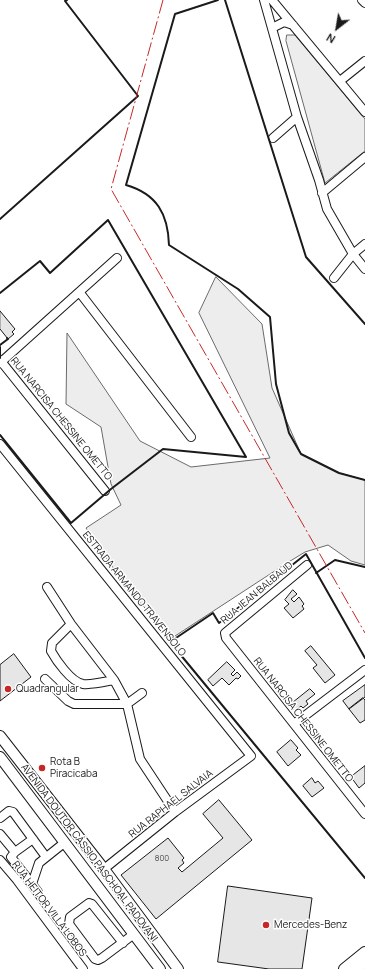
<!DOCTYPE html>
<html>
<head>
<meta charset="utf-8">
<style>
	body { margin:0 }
	#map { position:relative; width:365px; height:969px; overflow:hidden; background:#fff; font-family:Manrope,sans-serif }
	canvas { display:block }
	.north { position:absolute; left:317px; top:8px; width:40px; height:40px; -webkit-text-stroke:3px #fff; paint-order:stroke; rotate:211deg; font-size:11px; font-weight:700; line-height:16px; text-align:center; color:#1a1a1a }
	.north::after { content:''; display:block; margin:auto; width:14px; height:18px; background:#1a1a1a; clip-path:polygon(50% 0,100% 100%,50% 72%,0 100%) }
</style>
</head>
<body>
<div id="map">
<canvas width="365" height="969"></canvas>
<div class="north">N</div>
</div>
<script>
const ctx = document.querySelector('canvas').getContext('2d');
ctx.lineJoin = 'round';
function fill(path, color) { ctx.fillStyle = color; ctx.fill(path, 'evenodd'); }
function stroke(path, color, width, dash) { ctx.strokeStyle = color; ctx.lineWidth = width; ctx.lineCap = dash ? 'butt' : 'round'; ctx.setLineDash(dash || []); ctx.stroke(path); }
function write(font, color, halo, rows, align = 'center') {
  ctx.font = font + ' Manrope,sans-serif'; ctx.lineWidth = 3; ctx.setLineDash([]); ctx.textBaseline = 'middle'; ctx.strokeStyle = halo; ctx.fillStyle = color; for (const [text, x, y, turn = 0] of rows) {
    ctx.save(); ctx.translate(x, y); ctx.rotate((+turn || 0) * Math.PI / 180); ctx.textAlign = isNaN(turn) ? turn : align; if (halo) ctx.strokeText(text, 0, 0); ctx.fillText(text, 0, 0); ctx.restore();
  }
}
const built = new Path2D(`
	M287,35H295L365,119V151L325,183L286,41Z
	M216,277L262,324L272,388L301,454L339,473L365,480V565L351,561L328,545L305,552L287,563L172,638L127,588L86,528L121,505L111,484L101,427L66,404L67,333L140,441L191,467L270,458L199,313Z`);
fill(built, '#ededed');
stroke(built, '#6a6a6a', 1);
const building = new Path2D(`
	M0,311L15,329L12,332L14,334L8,339L0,329Z
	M293,590L297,594L291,599L294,602L299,597L304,604L302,606L304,609L293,618L284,608L289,604L285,600Z
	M311,646L335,675L325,683L313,668L317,665L305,651Z
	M14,654L31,677L0,701V665Z
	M227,662L235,670L231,674L233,676L237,672L241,676L238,679L236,678L229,685L222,678L213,686L208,680Z
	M365,685V697L349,709L343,701Z
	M310,689L315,694L306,701L308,704L303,708L301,706L295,711L290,705Z
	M363,698L365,700V720L360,723L349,709Z
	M291,740L298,748L296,750L301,755L288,766L277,752Z
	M365,766V783L359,788L351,777Z
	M312,778L315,783L318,781L324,788L312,797L303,786Z
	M219,800L252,840L156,919L121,875L168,838L184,858L182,860L184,863L178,868L182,872L223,838L203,814Z
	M228,886L312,898L302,969H269L218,962Z`);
fill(building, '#e6e6e6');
stroke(building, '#1a1a1a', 1);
const minor = new Path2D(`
	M264,0L297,117L319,180L327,209L353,254L365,269
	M272,0L365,112
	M362,0L365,3
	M272,28L284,22L293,25
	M340,81L365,61
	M273,138L297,117
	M322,193L365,157
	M334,278L353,254L365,244
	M80,293L191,437
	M0,360L105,491
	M0,363L117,258
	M0,444L251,756L175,812L104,869
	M307,565L225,633L226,638L365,814
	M47,587L71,624L114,680
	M71,624L52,643L51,651C56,660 71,682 83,684C92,685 104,682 114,680L127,704L140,759L175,812
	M45,679L68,701L74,704H127L142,693
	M294,724L365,670
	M0,818L9,811L13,812L46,857
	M0,834L15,852
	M33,839L15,852L11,857L38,892
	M0,860L17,880L83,969
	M32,884L39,863L64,843
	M123,943L92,904L89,903L70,917L69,924L95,959L98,960L102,958L134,934`);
const major = new Path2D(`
	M0,736L104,869L178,969
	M0,757L160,969
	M344,969L365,952
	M357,969L365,962`);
stroke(minor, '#1a1a1a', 10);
stroke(major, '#1a1a1a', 12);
stroke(minor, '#fff', 8);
stroke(major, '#fff', 10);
stroke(new Path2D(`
	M218,0L175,14L126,185C157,194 168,214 169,245L238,289L270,317L276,384L289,433L301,454L339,473L365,480
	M225,0L306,257L365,324
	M0,219L138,96L65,1L67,0
	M0,293L40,261L50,273L108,220L246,457
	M0,345L8,339L7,338
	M0,347V358
	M0,435L71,523L111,489L163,449L246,457
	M316,573L335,560L365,567
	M365,658L306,554L219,623L213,613L170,642L365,878`), '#1a1a1a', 2);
stroke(new Path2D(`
	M163,0L111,189L365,633`), '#c62828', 1, [14, 3, 2, 3]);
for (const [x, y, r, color] of [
	[8,689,4,"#c62828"],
	[42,768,4,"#c62828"],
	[266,925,4,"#c62828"]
]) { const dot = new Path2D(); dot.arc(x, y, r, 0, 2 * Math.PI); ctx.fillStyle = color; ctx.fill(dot); stroke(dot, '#fff', 1.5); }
write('8px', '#4d4d4d', null, [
	["800",162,859]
]);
write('10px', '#1a1a1a', '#fff', [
	["RUA NARCISA CHESSINE OMETTO",61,419,51],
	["RUA JEAN BALBAUD",257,593,-40],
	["ESTRADA ARMANDO TRAVENSOLO",134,594,51],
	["RUA NARCISA CHESSINE OMETTO",303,720,52],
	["RUA RAPHAEL SALVAIA",171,804,-38],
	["AVENIDA DOUTOR CÁSSIO PASCHOAL PADOVANI",89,853,53],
	["RUA HEITOR VILLA LOBOS",49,909,53]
]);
write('10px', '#1a1a1a', '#fff', [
	["Quadrangular",16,689],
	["Rota B",50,762],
	["Piracicaba",50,774],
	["Mercedes-Benz",274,925]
], 'left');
</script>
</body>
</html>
